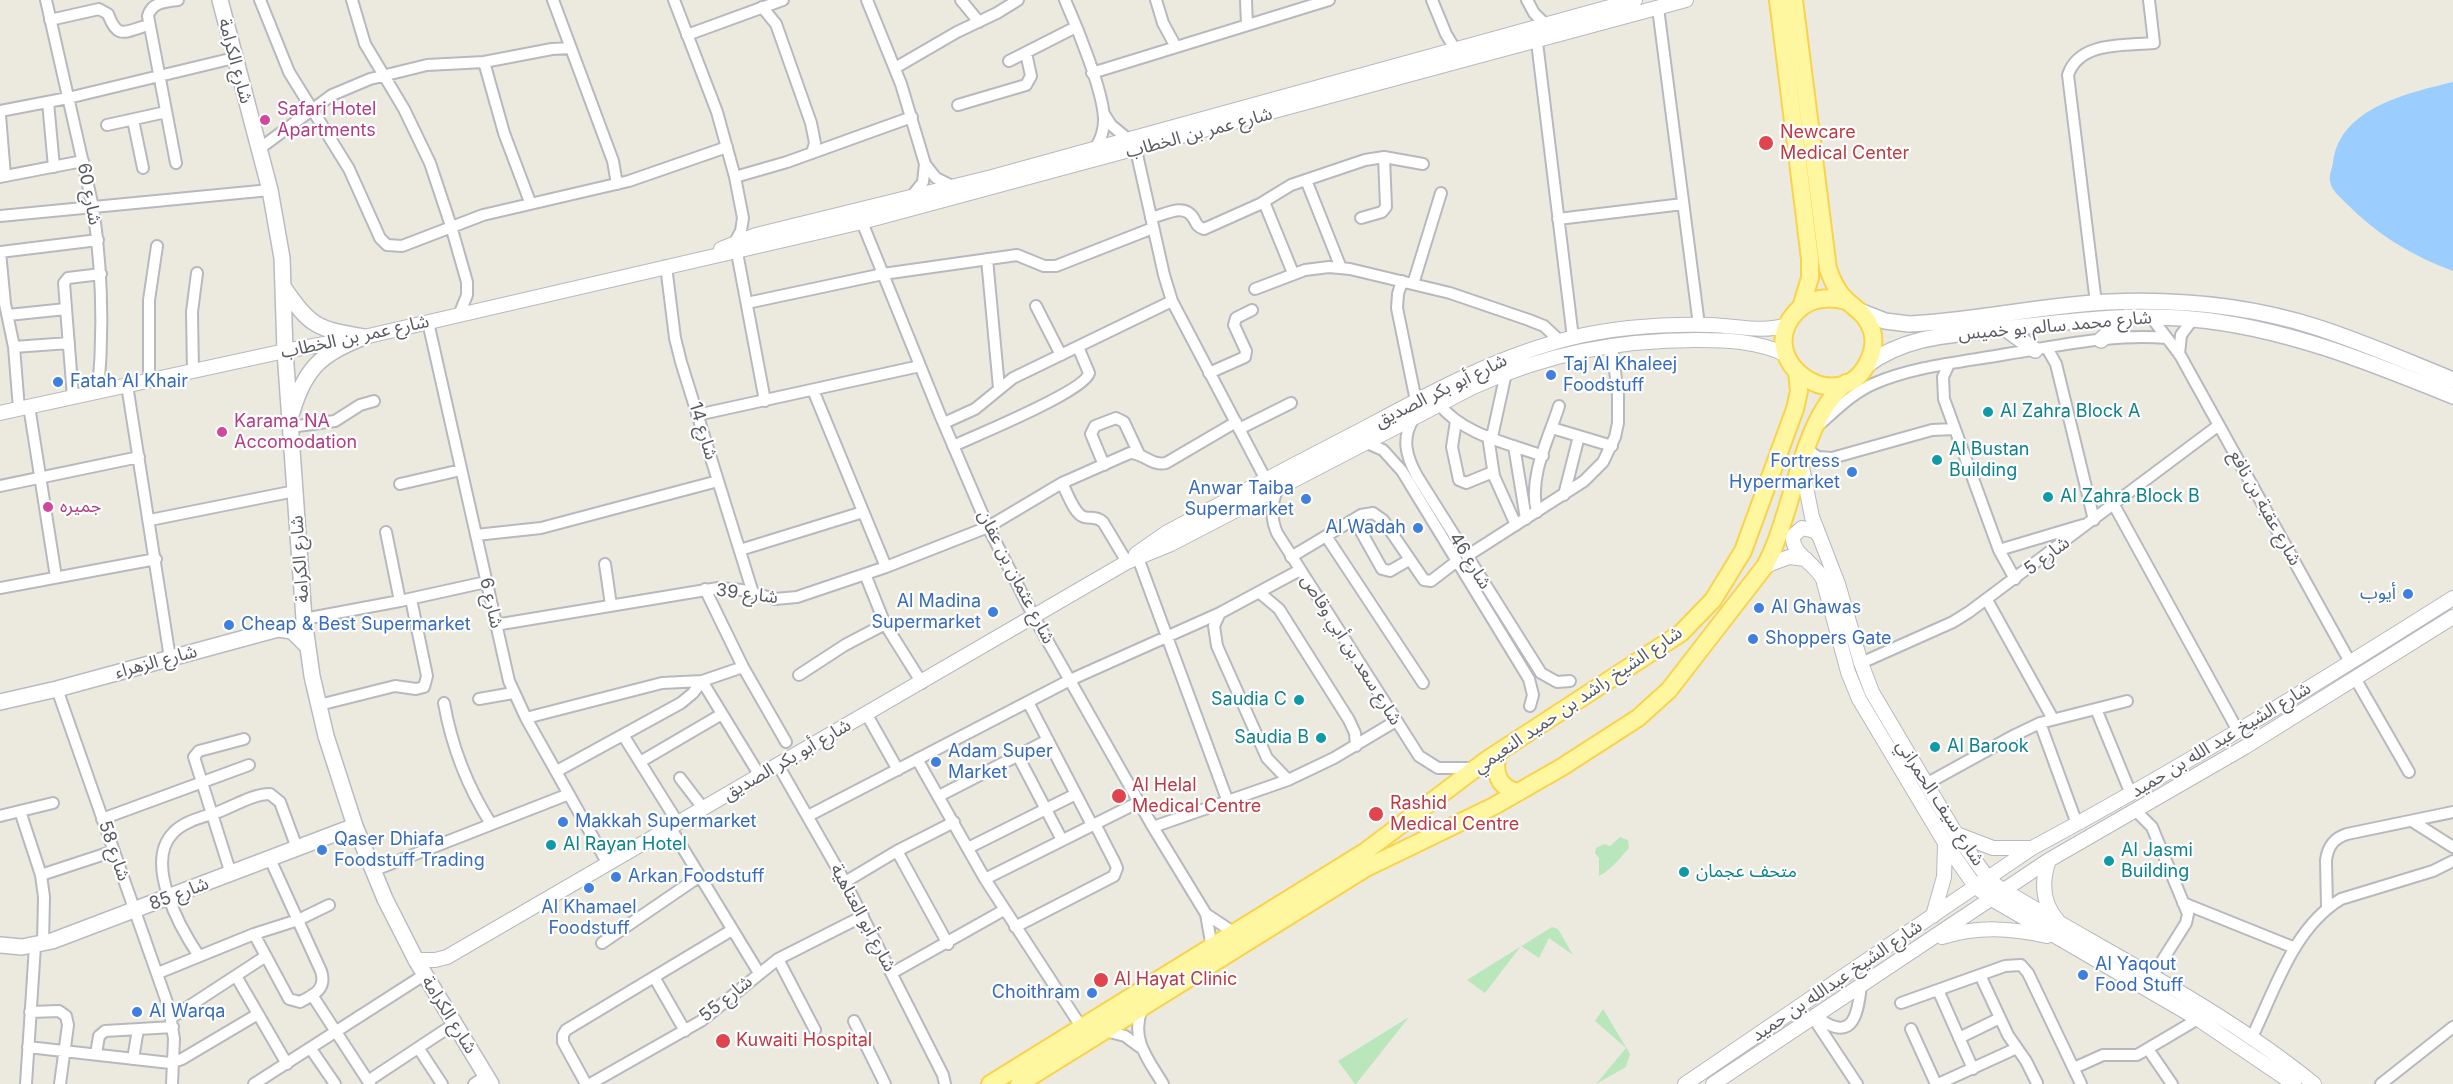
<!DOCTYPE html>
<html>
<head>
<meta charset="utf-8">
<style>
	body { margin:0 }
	canvas { display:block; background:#eceade }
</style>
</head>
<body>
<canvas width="2453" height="1084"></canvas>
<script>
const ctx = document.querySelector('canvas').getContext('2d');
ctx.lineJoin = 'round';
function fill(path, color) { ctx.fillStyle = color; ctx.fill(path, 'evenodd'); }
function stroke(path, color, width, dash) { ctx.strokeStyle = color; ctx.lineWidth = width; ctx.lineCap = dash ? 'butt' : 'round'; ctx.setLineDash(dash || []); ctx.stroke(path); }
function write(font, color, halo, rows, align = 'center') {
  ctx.font = font + ' Inter,"Noto Sans Arabic",sans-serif'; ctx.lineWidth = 4.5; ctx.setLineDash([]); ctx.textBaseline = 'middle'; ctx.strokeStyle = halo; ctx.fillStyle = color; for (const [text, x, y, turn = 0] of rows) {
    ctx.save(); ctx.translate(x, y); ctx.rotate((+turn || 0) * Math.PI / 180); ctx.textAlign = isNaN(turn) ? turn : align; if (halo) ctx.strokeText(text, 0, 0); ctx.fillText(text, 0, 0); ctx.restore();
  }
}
fill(new Path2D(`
	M1620,837L1628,840L1629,848C1620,858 1611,870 1599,876V858L1595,853L1596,848L1604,844L1610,846Z
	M1552,927L1558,929L1573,955L1549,938L1539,958L1521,946L1485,993L1467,980Z
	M1603,1009L1630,1054L1626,1067L1596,1084L1626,1048L1595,1021Z
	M1409,1017L1356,1084H1355L1338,1061Z`), '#b9e6bb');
fill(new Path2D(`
	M2453,82V271C2412,256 2376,234 2346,203C2340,197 2331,190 2330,181C2329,175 2332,169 2333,163C2339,108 2408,93 2453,82Z`), '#9bcdff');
const minor = new Path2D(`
	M46,0L93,207C102,269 104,329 98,392
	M260,0L289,72L349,169L380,238L387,245L402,246L483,215L629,181L727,147
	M352,0L365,44L404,109L430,163L451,226L467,282V295L459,315
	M553,0L613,161L617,184
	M674,0L717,112L735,177L743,218L741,231L735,242L765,401
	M867,0L901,84L925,164L923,182L912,196
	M961,0L979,22
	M1065,0C1077,27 1104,93 1104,120C1104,130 1101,139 1096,147
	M1156,0L1163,23L1176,47
	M1246,0L1247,25
	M1432,0L1446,34L1455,49
	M1527,0L1534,13L1545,24
	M762,7L776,24L811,123L815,143L812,153
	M1658,8L1699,325
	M50,20L99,9L108,14C118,41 125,31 149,25
	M687,35L783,0
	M1537,42L1573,338
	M1009,61L1076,27
	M484,62L504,133L530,202
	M895,68L957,32L997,13L1018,0
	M1092,73L1329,0
	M48,102L54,167
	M958,105L1026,85L1031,76L1026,53
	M0,111L68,98L234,58
	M1104,114L1111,125L1128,139
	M0,115L5,176
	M133,120L143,168
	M107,125L166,112
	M259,149L332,95L370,79L427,65L484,62L552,49L571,48
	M1136,150L1164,275L1172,301L1266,480
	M176,163L148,16C152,2 165,2 178,0
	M925,164L936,178L952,186
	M0,177L83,161
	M735,177L787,162L912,117
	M1306,180L1341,268
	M1264,202L1293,273
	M0,216L270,190
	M1151,218C1166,214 1185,202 1194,219C1197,225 1198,227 1204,229L1260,204L1291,185L1365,160L1384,157L1423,164
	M1361,218L1382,212L1386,207L1384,157
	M1558,219L1683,204
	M862,222L940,415L988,527L1034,617L1153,827L1206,914L1212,948
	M0,252L5,304L14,347L19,409
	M0,252L98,240
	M987,259L999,388
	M666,266L675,338L681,362L753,593
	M1402,281L1398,294L1397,308L1416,401
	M1413,284L1441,193
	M1255,289L1305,270L1329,267L1350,269L1450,293L1529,320L1544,326L1560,341
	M747,303L883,274L1017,255L1044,266H1056L1153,228
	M2096,303L2068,75C2079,41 2124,46 2154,43L2149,0
	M1036,306L1061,355
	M8,315L66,309
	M2151,317L2180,355L2350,662
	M428,322L509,681L526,718L608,864
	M14,347L69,343
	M2047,348L2056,364L2094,520
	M2179,354L2181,335L2193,319
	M1949,364L1943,377L1944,399L1999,550L2015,579
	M193,371L192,312L197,273
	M1209,373L1245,357L1246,351L1234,325L1236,318L1252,310
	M149,380V300L157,246
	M127,385L170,658
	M813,390L886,567
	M73,397L64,283L68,278L101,274
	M1439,404C1463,435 1508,443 1543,456
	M29,406L56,577
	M697,415L920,366
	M1414,418C1401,438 1406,456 1417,476L1541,673L1557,682L1570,681
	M1456,421L1452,447L1459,480L1466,483L1493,472
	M944,423L975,409L1013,378L1172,301
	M1821,423C1837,409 1853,393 1873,384C1914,366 1962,362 2007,354C2059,346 2114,333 2167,338
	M290,427L335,421L360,405L374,401
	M1552,428L1612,446
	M1239,429L1291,403
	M1488,436L1494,476L1516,525
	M1492,437L1506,373
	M1365,442L1383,450L1402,471L1529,679L1533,695L1530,706
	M953,446C975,436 1085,391 1089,373L1078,347
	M1514,446L1526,519
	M1807,450L1818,457L1832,458L1932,430L1955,429
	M1104,465L1091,434L1095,426L1116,418L1124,422L1139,454
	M1062,483C1067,492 1074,514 1084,517C1092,519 1096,516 1103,522L1127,562
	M400,484L461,470
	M0,486L139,457
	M1278,488C1271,503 1270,517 1277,533L1419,756L1438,768H1476
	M1564,495L1579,436
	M2114,505L2238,731
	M1537,512C1528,477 1549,438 1559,406
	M1354,519L1382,569L1390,571L1409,560
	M150,520L295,491
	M386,532L400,601
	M476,535L541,528L718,481
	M1326,536L1423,683
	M740,550L863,512
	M1999,550L2083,525
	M1467,556L1584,481L1603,462L1615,437L1618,423V395L1612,346
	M1291,557L1361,515L1373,513L1383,520L1424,580L1431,581L1457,561
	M1138,558L1228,802
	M605,564L611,605
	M865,574L885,624L922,683
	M0,588L156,559
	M705,589L743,667L786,742
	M1260,593L1279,609L1349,720L1355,733L1356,746
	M1987,600L2053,719
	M1220,613L1214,626L1217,646L1267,758L1288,780
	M304,619L400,601L486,582
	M495,625L718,588L742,590L775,599L797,597L886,567L988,527L1062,483L1130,453C1144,453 1151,466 1166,463L1236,422
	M1861,663L1953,622L1969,612L2219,425
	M799,675L845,645L885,624
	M2355,678L2409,772
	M57,689L169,1008L174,1039L172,1084
	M479,699L513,693
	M1028,702L1092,825
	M444,703C452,748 467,786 491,824
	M319,705L395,686L416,689L424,687L427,676L411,599
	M2096,709L2131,794
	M867,715L898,770
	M526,718L662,683L702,681L743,667
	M2040,723L2077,824
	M623,735L678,823
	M1018,756L1062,840
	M917,759L985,879L1082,1028
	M640,762L722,714
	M778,765L845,882L943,1075L945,1084
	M557,771L681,703L693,693L702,681L760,776
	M680,778L703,808
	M1926,784L2015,735L2040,723L2127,701
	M939,796L1048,740
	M2135,810L2152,827L2188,914L2186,923L2152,977
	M20,811L41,875L44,897L43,944
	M0,816L53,803
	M808,816L1070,680L1220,613L1300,570
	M102,819L249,765
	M2412,821L2453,847
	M670,827L759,973
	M1153,827L1288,780L1334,758L1396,721
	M968,848L1076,794
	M897,851L948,944
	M372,871L569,794
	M231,874L194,757L199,751L244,739
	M41,875L114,851
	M985,879L1139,802
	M845,882L897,851L954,822
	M2183,903L2295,948
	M2327,908L2326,860C2328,846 2334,838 2347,834L2453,812
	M1206,914L1236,934
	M1015,927L1114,876L1117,868L1115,863L1095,824
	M254,934L289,999L300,1002C314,995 327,989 321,971L270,859
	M602,943L700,876
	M199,956C180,928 144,863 173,833C184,821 203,817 218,812C234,806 253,794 270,794L280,802L297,848
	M778,959L815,1030
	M158,973L254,934L298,920L329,905
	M892,973L1004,910
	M1980,975L2008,1035L2026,1061L2037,1083
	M236,976L287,1064
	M654,977L685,1031
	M1938,990L1973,1069
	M312,995L370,1084
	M1901,1003L2005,966L2021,965L2028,973L2081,1084
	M1142,1009C1130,1039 1148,1059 1163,1084
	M30,1012L59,1011L66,1016L68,1025L60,1084
	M1814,1015C1851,1044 1858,1019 1861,984
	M171,1018L266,956
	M1814,1019L1857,1084
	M854,1021L885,1084
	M1911,1029L1936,1084
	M1106,1031L1125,1036L1140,1047
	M2252,1037C2275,990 2293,928 2341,899L2433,871L2453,861
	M1959,1038L2000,1018
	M28,1047L170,1063L182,1059L258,1014
	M311,1049L335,1084
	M419,1049L442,1084
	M2148,1049L2172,1084
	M96,1054L99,1036L105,1031L173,1027
	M133,1059L138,1029
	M2074,1068L2103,1055H2137L2198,1019
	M368,1081L454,1024
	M26,1084L35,946
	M254,1084L424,975
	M474,1084L486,1076
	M586,1084L563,1042V1035L566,1030L732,930
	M590,1084L701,1021L778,959L863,916
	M1938,1084L2017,1048
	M2381,1084L2453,1027`);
const tertiary = new Path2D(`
	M721,249L756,235L992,177L1635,0
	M0,413L285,351L364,337L862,222L1686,0
	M1802,467L1812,517L1838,584L1861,663L1872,692L1956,834L1987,877L1997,886C2103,951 2217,1005 2314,1084
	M1819,536L1815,531L1802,528L1793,536C1791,554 1815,563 1823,579L1848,672L1859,699L1945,843L1975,886L1990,898L2198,1019L2294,1084
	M1136,554L1166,533C1231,498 1297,463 1363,429C1430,393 1497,356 1571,338C1616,327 1665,324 1711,325C1738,326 1762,333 1788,325
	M1765,566L1789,557L1806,559
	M1959,835L1993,848H2030
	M2049,860C2041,882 2042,903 2058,921
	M1933,916L1944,877L1945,845
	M1942,937C1979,926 2010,928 2047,936
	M416,960H435L447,957L1127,562L1171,544L1473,387C1546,354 1616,340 1697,340C1728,340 1758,341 1787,355
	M1685,1084L2032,848C2176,771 2315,685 2453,598
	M1713,1084L2049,860L2245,747L2453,617`);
const secondary = new Path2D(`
	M220,0L270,190L282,258L285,351L304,619L312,676L326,736L355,826L385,899L416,960L491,1084
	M284,288C311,327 317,329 364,337
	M1862,312L1885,321L1909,324C1976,321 2042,305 2109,302C2178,299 2250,306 2316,327C2363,342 2408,362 2453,380
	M2006,329L2035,350
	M2101,340L2126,317
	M1867,365C1907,335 1953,335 2001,329C2064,322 2128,313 2192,319C2283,327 2369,362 2453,396
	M292,412C305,368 322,353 364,337
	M0,702L57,689L278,629L292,631L307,646
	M0,945L22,947L52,941L355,826`);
const primary = new Path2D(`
	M1778,0L1810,259V278L1801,307
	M1794,0L1828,269C1832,280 1837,292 1846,300C1857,310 1867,315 1872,331C1875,341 1873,352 1868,362C1840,421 1751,361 1796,312C1810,297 1828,296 1847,301
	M1499,752C1492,770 1498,789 1519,792
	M990,1084L1366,851L1488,759L1681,633L1713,600L1743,551L1795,409L1799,391L1797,372
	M1019,1084L1366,868L1494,806L1562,767L1638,718L1669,690L1765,566C1794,513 1800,420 1846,383`);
stroke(minor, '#b7b9bf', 14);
stroke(tertiary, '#b7b9bf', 16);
stroke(secondary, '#b8bbc2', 18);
stroke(primary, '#f8d34b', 20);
stroke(minor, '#fff', 10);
stroke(tertiary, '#fff', 14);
stroke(secondary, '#fff', 15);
stroke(primary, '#fff6a0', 16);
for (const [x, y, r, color] of [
	[265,120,6,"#d1479c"],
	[1766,143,8,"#e0444e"],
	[1551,375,6,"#3f7fe0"],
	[58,382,6,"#3f7fe0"],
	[1988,412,6,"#0f9aa8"],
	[222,432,6,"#d1479c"],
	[1937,460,6,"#0f9aa8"],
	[1852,472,6,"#3f7fe0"],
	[2048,497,6,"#0f9aa8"],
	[1306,499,6,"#3f7fe0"],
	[48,507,6,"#d1479c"],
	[1418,528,6,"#3f7fe0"],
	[2408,594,6,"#3f7fe0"],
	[1759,608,6,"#3f7fe0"],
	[993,612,6,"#3f7fe0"],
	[229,625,6,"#3f7fe0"],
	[1753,639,6,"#3f7fe0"],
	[1299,700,6,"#0f9aa8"],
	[1321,738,6,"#0f9aa8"],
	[1935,747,6,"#0f9aa8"],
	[936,762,6,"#3f7fe0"],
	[1119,796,8,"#e0444e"],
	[1376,814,8,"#e0444e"],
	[563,822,6,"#3f7fe0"],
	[551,845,6,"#0f9aa8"],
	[322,850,6,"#3f7fe0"],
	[2109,861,6,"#0f9aa8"],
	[1684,872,6,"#0f9aa8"],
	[616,877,6,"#3f7fe0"],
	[589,888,6,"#3f7fe0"],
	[2083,975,6,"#3f7fe0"],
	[1101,980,8,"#e0444e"],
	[1092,993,6,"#3f7fe0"],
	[137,1012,6,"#3f7fe0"],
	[723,1041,8,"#e0444e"]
]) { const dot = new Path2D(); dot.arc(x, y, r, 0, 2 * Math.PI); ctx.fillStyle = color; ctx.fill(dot); stroke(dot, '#fff', 2); }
write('18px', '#585b61', '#fff', [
	["شارع الكرامة",235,61,75],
	["شارع عمر بن الخطاب",1199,133,-15],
	["شارع 60",89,194,79],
	["شارع محمد سالم بو خميس",2055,326,-5],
	["شارع عمر بن الخطاب",355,337,-12],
	["شارع أبو بكر الصديق",1441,391,-26],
	["شارع 14",703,431,73],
	["شارع عقبة بن نافع",2265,508,61],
	["شارع 5",2047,556,-37],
	["شارع الكرامة",300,559,-94],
	["شارع 46",1470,561,58],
	["شارع عثمان بن عفان",1016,577,63],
	["شارع 39",747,594,7],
	["شارع 6",491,603,77],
	["شارع سعد بن أبي وقاص",1351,650,58],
	["شارع الزهراء",156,662,-15],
	["شارع الشيخ راشد بن حميد النعيمي",1578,700,-34],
	["شارع الشيخ عبد الله بن حميد",2221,740,-31],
	["شارع أبو بكر الصديق",787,760,-30],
	["شارع سيف الحمراني",1940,803,57],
	["شارع 58",114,851,71],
	["شارع 85",179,894,-21],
	["شارع أبو العتاهية",863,918,62],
	["شارع الشيخ عبدالله بن حميد",1837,981,-34],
	["شارع 55",726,999,-39],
	["شارع الكرامة",449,1015,58]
]);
write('18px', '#b23c85', '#fff', [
	["Safari Hotel",277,110],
	["Apartments",277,131],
	["Karama NA",234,422],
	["Accomodation",234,443],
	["جميره",60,507]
], 'left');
write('18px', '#be3a42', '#fff', [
	["Newcare",1780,133],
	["Medical Center",1780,154],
	["Al Helal",1132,786],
	["Medical Centre",1132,807],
	["Rashid",1390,804],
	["Medical Centre",1390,825],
	["Al Hayat Clinic",1114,980],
	["Kuwaiti Hospital",736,1041]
], 'left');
write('18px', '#366cbe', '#fff', [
	["Taj Al Khaleej",1563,365],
	["Foodstuff",1563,386],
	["Fatah Al Khair",70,382],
	["Fortress",1840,462,"right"],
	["Hypermarket",1840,483,"right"],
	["Anwar Taiba",1294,489,"right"],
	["Supermarket",1294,510,"right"],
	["Al Wadah",1406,528,"right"],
	["أيوب",2396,594,"right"],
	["Al Madina",981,602,"right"],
	["Supermarket",981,623,"right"],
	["Al Ghawas",1771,608],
	["Cheap & Best Supermarket",241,625],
	["Shoppers Gate",1765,639],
	["Adam Super",948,752],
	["Market",948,773],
	["Makkah Supermarket",575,822],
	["Qaser Dhiafa",334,840],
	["Foodstuff Trading",334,861],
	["Arkan Foodstuff",628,877],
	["Al Khamael",589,908,"center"],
	["Foodstuff",589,929,"center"],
	["Al Yaqout",2095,965],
	["Food Stuff",2095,986],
	["Choithram",1080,993,"right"],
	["Al Warqa",149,1012]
], 'left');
write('18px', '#0d838f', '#fff', [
	["Al Zahra Block A",2000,412],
	["Al Bustan",1949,450],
	["Building",1949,471],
	["Al Zahra Block B",2060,497],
	["Saudia C",1287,700,"right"],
	["Saudia B",1309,738,"right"],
	["Al Barook",1947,747],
	["Al Rayan Hotel",563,845],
	["Al Jasmi",2121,851],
	["Building",2121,872],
	["متحف عجمان",1696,872]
], 'left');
</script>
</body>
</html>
